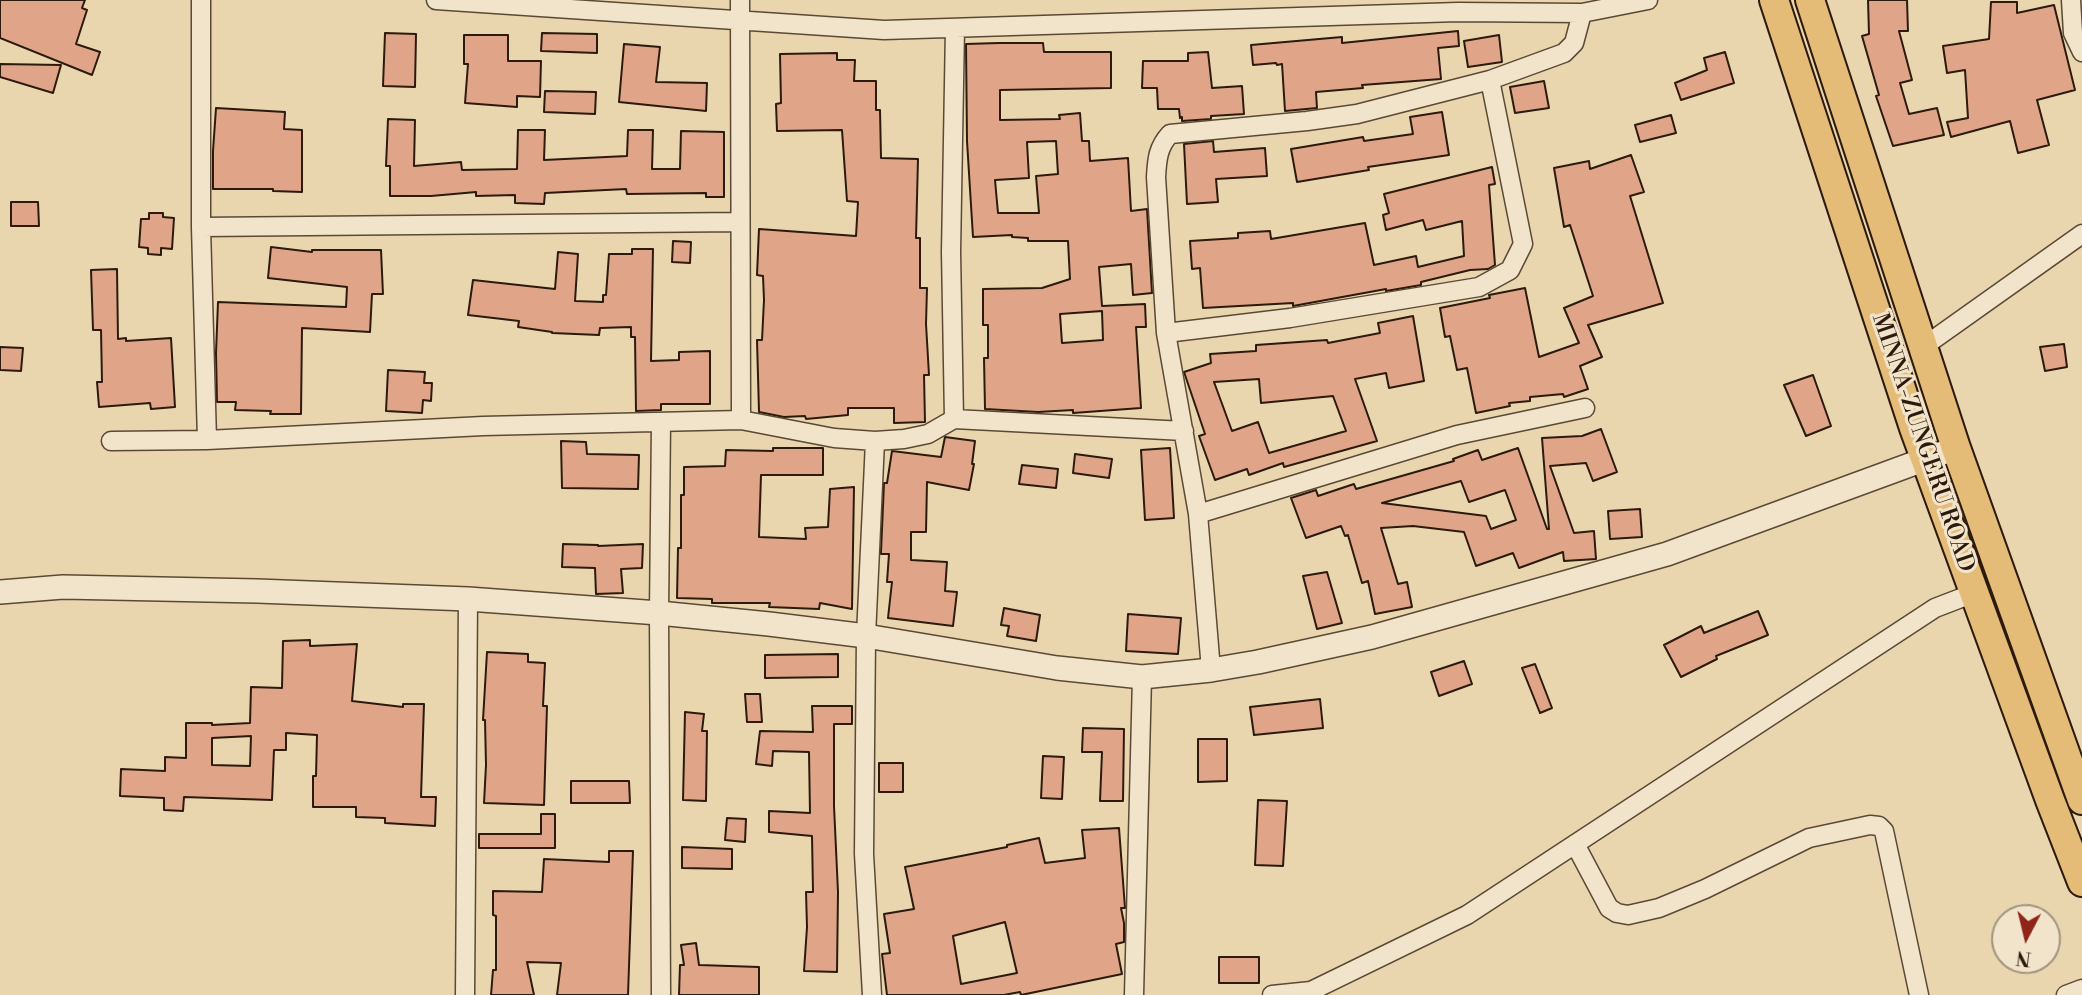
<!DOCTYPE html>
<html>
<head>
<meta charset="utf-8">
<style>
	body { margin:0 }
	#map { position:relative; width:2082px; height:995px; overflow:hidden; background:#e9d6ae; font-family:"Libre Bodoni",serif }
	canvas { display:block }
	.north { position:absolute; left:1991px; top:904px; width:70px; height:70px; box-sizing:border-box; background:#f1e4ca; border:2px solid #a2937e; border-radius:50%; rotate:187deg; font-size:19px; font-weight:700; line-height:28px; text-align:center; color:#2c1a0d }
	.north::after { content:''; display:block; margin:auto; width:24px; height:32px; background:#8f2418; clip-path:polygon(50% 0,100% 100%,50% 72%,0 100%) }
</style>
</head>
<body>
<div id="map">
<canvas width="2082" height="995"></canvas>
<div class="north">N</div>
</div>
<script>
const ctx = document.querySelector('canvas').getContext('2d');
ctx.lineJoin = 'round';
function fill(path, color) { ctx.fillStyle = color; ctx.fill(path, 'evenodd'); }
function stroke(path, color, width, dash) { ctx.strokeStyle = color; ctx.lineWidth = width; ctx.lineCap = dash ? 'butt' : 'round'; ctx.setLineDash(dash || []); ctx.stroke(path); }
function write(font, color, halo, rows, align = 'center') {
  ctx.font = font + ' "Libre Bodoni",serif'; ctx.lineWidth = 6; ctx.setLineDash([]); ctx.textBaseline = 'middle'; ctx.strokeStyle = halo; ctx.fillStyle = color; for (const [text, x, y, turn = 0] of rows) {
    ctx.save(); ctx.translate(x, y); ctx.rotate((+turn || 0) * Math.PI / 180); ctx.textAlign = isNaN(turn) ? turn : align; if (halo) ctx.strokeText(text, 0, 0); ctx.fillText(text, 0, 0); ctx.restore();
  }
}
const building = new Path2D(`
	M0,0H85L82,8L87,10L76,44L100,52L92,75L0,38Z
	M1868,0H1907L1908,31H1899L1912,80L1900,83L1909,114L1937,108L1944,135L1893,146L1876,96L1879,95L1862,36L1869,34Z
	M1991,2H2017V13L2054,5L2075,90L2037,100L2049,145L2018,153L2010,121L1951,137L1947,122L1968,118L1965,70L1947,73L1943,46L1989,39Z
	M1458,31L1459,46L1438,48L1441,79L1362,85L1363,88L1316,92L1317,108L1285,111L1282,64L1277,65L1276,63L1253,65L1251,45L1342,37V43Z
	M385,33L416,34L415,87L383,86Z
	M542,33L597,34V53L541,51Z
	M464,35H508V61H541L540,97L517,96V107L465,103L468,64H464Z
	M1499,35L1502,62L1468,67L1464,41Z
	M999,43H1043L1044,52H1111V88L1000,90V120L1060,119L1059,115L1080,113L1082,141H1089L1090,161L1128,158L1131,211L1147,209L1152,293L1133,295L1131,264L1099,267L1102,306L1145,304L1146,327H1136L1141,408L1073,413V410L1038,412L985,409L984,358H988V325H983V289L1042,288L1070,279L1068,241H1028V238L1012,237V235L973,237L967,141L966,44ZM1056,141L1058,174L1036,176L1039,213H998L995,180L1029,178L1027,142ZM1102,311L1103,340L1062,343L1060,314Z
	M624,44L660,47L656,82L707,83L706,111L619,102Z
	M1208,52L1212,88L1242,86L1244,114L1211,116V119L1182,121V117L1180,118L1179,109H1158L1157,88H1142L1143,61H1188V53Z
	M1725,52L1734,83L1681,100L1675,83L1707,70L1704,58Z
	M837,53V60H855L854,81H876V110H880L881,158L918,159L916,238H920V288H927L926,324L929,375H924L925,422L894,423V408H848V415L806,419L805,416L784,417L759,412L757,340H762L764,300L763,276L757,275L759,229L856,236L858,202L847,201L842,130L777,131L776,104L781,103L780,54Z
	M0,64L61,65L53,93L0,77Z
	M1544,81L1549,108L1515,113L1510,87Z
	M545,91L596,92L595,114L544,112Z
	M216,108L285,112L284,129L302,130V192L273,191V189H213V151Z
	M1442,112L1449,155L1368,167L1369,170L1297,182L1291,149L1363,137L1364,141L1413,134L1410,117Z
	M1671,115L1676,133L1640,142L1635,125Z
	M388,119L415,120L414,166L461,162L462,170L517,169L518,130H545L544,160L627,156L628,130H653L652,169H680L681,131L724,132V197H706V193L627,194L626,189L545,193L544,204L515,203V195L476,196V192L431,196H390V166H386Z
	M1213,141L1214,152L1265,148L1267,176L1216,179L1218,202L1187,204L1184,144Z
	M1631,155L1644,192L1630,196L1663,303L1588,325L1602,357L1580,366L1588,389L1564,397L1563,394L1530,397V401L1509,403L1510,406L1476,413L1467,368L1457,370L1450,336L1445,337L1440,308L1490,298L1489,295L1525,288L1539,357L1579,343L1564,308L1593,296L1570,225L1564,227L1554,168L1589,161L1590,169Z
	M1492,167L1495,184L1489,185L1495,265L1488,269L1470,270L1421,282V285L1386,291V289L1293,306V303L1203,308L1200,268L1192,269L1190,241L1238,238V233L1270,231L1271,239L1365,223L1374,265L1416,256L1418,267L1464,256L1462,221L1426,230L1423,220L1386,230L1383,215L1389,213L1384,194Z
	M11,202H38L39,226H11Z
	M149,213H163V217L174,218L172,249L161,248V255L148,254V248L139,247L141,219H149Z
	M673,241L691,242L690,263L672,262Z
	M271,247L312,252V250H381L383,294H372L370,332L302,328L301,414H270L271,411L235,410L236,402H217L216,353L218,302L346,307L347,287L268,278Z
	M632,249H653L651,361L679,360V352L710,351V404H661V410L636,411L635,337H631V327L600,328L599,335L552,333V332L518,327L519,321L468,315L473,280L555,289L558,252L578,254L575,301L603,302V295H606L609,254H632Z
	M117,269L118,339L126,338V341L171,338L175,407L151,409L150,403L99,407L97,382H102L101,330H93L91,270Z
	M1413,316L1424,381L1389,388L1386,373L1355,379L1377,441L1284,467L1283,463L1249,475L1247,469L1215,480L1199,436L1205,434L1184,372L1211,363L1210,354L1256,351V345L1327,340L1328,343L1380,333L1378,323ZM1259,379L1261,403L1333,396L1346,431L1269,453L1258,422L1232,431L1214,382Z
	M2064,344L2067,367L2045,371L2040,347Z
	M0,347L23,348L21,371L0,370Z
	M388,370L425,372L424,383H432L431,401L423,400L422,413L386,411Z
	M1813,375L1831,426L1806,436L1784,385Z
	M1601,429L1617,472L1593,481L1586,463L1550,466L1574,533L1594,531L1596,559L1564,561L1563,552L1519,568L1513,553L1476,566L1464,532L1413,526L1381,528L1398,584L1407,582L1412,607L1375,614L1368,581L1362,583L1348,535L1345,536L1341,526L1306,538L1291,498L1316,490L1318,496L1354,484L1356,489L1454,461L1453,459L1478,450L1482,460L1518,448L1547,529H1549L1542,438L1582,436ZM1461,481L1469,502L1505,490L1516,520L1491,529L1486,516L1382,503Z
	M945,437L975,441L972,464H974L969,490L927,482L926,532H911V560L947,562L945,591L957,592L953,626L888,618L892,582H887L889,554H881V552L884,483H887L892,451L941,457Z
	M561,441L586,442L587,454L639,455L638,489L562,488Z
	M773,448H823V475H761L759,537L806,539L805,528L828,527L830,489L854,487L852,609L820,603L819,609L769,607L770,603H712V599L677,598L678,548H681V495H684V467L725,466L726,450L773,451Z
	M1170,448L1174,518L1145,520L1141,450Z
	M1075,454L1112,459L1109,478L1073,473Z
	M1022,465L1058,469L1056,488L1019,484Z
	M1640,509L1642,537L1610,539L1608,511Z
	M563,544L598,545V546L643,544L642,568L621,569L623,593L596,594L595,568L562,567Z
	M1327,572L1342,623L1317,629L1303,576Z
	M1004,608L1040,615L1036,641L1007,636L1009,626L1001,625Z
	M1758,611L1768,635L1716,656L1717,659L1681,677L1664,645L1701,626L1704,633Z
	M1128,614L1181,618L1178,654L1126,651Z
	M310,640V646L357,644L352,701L403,707V704H424L421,797H436L435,826L385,823V818L356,817V807H313V776H316L317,735L286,733V750H274L272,800L184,797L183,811L164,810V798L120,796L121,769L165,771V757L186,758V723H212V725L250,723L251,687L282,688L283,641ZM251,736L250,766L212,765V738Z
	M487,652L528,654V662L545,663L543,706H547L544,805L484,803L486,765L485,720H483Z
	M838,654V677L765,678V655Z
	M1464,661L1472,684L1439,696L1431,672Z
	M1535,664L1552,708L1540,713L1522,668Z
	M745,694H760L762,722H747Z
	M1320,699L1323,728L1254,735L1250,707Z
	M812,706H852V724H834V806L838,892L837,972L804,971L807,927L806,892H813L812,836L769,832V811L810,813L809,752L773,751L772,766L756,764L760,731L813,732Z
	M685,712L704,714L702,731H707L706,801L683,800Z
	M1083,728L1124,729L1123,801H1100L1102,752H1082Z
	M1198,739H1227V781L1198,782Z
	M1043,756L1064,757L1062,799L1041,798Z
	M879,763H903V792H879Z
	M571,781H629L630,803H571Z
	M1258,800L1287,801L1283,866L1255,865Z
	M541,814H555V848H479V834H541Z
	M727,818L746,819L745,842L725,840Z
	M1119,828L1125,908H1121L1124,923V942L1116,944L1122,974L1021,995L1020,992L1004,995H887L882,954L890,953L884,914L914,909L905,867L1007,847V845L1039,838L1045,863L1085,858L1082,830ZM1005,922L1017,973L961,984L953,936Z
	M682,847L732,849V869L682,868Z
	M609,851H633L628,995H557L561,963L527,962L534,995H491L493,970H496V916L493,915V891L542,892L544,859L609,862Z
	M696,943L699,965L759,967V995H679L680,965H684L681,945Z
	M1219,957H1259V983H1219Z`);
fill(building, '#e0a589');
stroke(building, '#2c1a0d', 2);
const minor = new Path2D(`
	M201,0V227L207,440
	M436,0L884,30L1458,12L1582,13L1648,0
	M740,0L741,420
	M2071,0L2073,33L2082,52
	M201,227L740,222
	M1166,333L1290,318L1479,287L1510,270L1523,244L1490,80
	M1923,347L2082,234
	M954,419L951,252L955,28
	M661,422L659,613L661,995
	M111,441L207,440L483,426L741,420L834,438L875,441L904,439L928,434L954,419L1184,431
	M1198,514L1457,435L1585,408
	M1211,670L1198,514L1166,333L1156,177C1157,159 1158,147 1170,134L1307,121L1357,114L1490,80L1564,53L1574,43L1582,13
	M1575,844L1609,908L1617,913L1628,915L1659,908L1705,889L1809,838L1870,825L1879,826L1884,831L1919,995
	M465,995L468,599
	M872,995L864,854L866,636L875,441
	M1134,995L1142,677
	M1272,995L1311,991L1467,915L1935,608L1974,593
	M2066,995L2082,989`);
const tertiary = new Path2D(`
	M0,592L63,587L257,591L468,599L659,613L769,624L866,636L1057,668L1142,677L1211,670L1258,662L1372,637L1667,554L1956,448`);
const primary = new Path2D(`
	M1774,0L1914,428L2050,800L2082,882
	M1810,0L1956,448L2082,800`);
stroke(minor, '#5b4935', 21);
stroke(tertiary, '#5b4935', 26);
stroke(primary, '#2c1a0d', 32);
stroke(minor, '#f1e4ca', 18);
stroke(tertiary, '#f1e4ca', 23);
stroke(primary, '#e4bb77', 28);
write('23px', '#2c1a0d', '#f1e4ca', [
	["MINNA-ZUNGERU ROAD",1922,443,71]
]);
</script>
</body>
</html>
